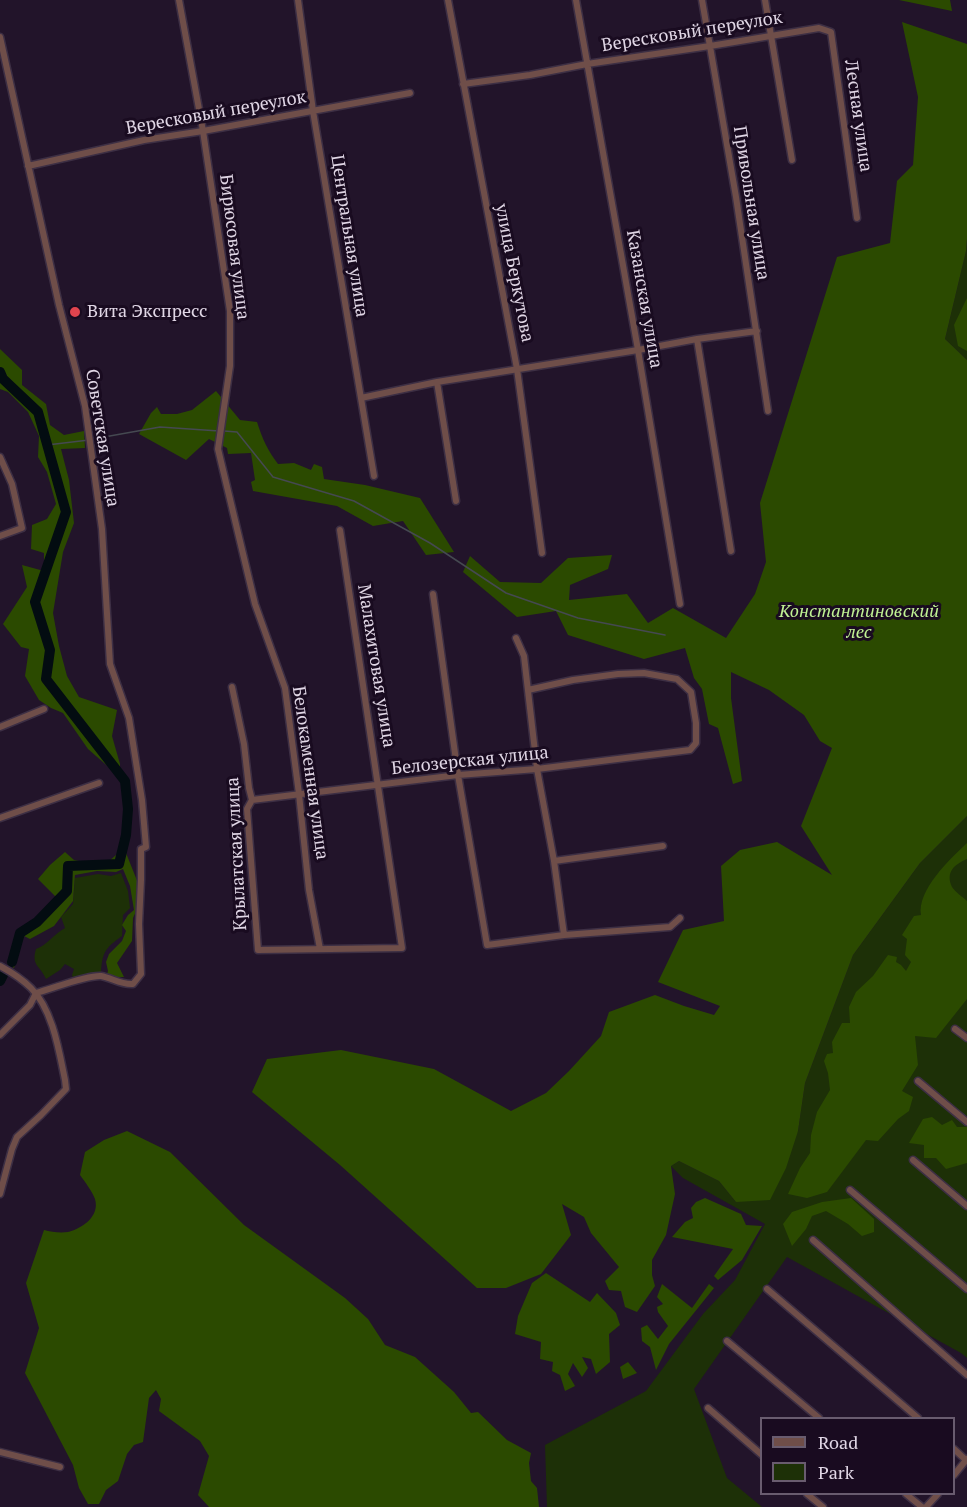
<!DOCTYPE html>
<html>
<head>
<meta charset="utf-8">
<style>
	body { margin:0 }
	#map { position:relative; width:967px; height:1507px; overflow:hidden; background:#22142a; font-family:"PT Serif",serif }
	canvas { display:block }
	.legend { position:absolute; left:760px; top:1417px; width:195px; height:78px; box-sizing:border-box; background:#190b20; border:2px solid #695c6f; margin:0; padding:8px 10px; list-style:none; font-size:18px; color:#e0d6e5 }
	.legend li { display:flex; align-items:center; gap:12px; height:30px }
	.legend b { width:30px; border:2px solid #695c6f }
</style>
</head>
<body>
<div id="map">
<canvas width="967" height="1507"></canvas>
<ul class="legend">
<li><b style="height:8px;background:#6f4e49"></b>Road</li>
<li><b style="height:16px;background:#1d3007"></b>Park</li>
</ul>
</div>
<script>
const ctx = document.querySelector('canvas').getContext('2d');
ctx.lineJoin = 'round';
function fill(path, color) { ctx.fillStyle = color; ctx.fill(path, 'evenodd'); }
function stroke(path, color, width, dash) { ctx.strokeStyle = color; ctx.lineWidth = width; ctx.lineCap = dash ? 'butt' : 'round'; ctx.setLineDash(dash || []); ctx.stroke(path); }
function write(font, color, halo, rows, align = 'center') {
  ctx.font = font + ' "PT Serif",serif'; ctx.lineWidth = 6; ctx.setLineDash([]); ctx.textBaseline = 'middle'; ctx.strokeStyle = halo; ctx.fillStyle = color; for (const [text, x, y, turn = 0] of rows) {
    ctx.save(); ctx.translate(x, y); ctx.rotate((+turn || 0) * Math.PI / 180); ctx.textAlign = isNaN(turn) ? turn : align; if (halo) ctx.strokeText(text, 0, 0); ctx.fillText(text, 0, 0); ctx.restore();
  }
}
fill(new Path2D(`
	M967,239V360L945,339L966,251Z
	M967,816V1358L961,1353L787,1257L694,1389L727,1478L762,1507H547L545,1445L646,1391L703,1314L735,1280L765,1224L683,1178L671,1166L679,1161L719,1181L736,1202L798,1131L805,1083L853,955L920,863Z
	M121,873L128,891L130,908L123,915L122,936C105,948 102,953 101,973L85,974L74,980L72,975L74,969L65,964L60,970L46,979C40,965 31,966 36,949C47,945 54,934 65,928L61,917L73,904L75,878L98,874L111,876Z`), '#1d3007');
fill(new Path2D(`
	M899,0H950L952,11Z
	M902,22L967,44V239L966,251L945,339L967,360V816L920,863L853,955L805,1083L798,1131L786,1168L770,1200L736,1202L719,1181L679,1161L671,1166L675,1194L666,1235L652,1260V1275L655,1286L637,1312L625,1307L621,1291L609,1290L605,1281L619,1267L591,1233L584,1217L562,1204L571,1235L541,1274L506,1288H477L340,1165L252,1092L267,1059L341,1050L434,1069L511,1111L546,1093L569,1071L601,1036L609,1012L655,995L684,1006L714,1015L720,1006L658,982L683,930L724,921L721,866L740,850L777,842L832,875L801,826L832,748L820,741L804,715L769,690L731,672V698L742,781L733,784L718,728L709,724L702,689L694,678L685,648L644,659L568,635L556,611L517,617L463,572L470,556L500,582L541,583L568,558L612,555L608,569L570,585L569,600L627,594L648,623L673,608L726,638L755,594L766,562L760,503L837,257L890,243L897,181L913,165L918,97Z
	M967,298V351L958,346L954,325Z
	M0,349L22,370V385L46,404L50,425L64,435L84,431L85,448L61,449L69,480L74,523L63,552L53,613L59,646L67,676L79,697L117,710L112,736L120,764V770H112L88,749L63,713L51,708L39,700L25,676L29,649L21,647L3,624L27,587L22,565L44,571V553L31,549L32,525L47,519L56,504L47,472L38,457L39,436L28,412L8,392L0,389Z
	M216,391L240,420L257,422C262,438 268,451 278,464L294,463L311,470L314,464L322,467L324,479L365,485L420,498L454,552L426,555L403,521L373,526L337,506L253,491L251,482L255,480L251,453L228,454L227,448L209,439L186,460L139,434L151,413L157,407L161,414H177L192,410Z
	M967,843V859C955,864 945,872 952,887C955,892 963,897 967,901V999L936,1038L915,1036L918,1065L902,1091L913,1097L909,1111L898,1119L878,1141L866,1140L827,1192L807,1198L788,1194L800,1168L810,1153L811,1135L817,1112L830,1090L828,1073L824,1061L827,1054L833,1053L832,1042L842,1023H850L849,1007L856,992L873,976L888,955L897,957L896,962L901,965L906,971L911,962L905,955L907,939L902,935L914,916L921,915C917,890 950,859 967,843Z
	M124,848L140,888L138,907L133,918L132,941L117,963L124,977H106L108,971L106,962L109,954L122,941L126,931L122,925L128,915L134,910L130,886L123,869L116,872L97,871L75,875L73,901L54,926L30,939L24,936L14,968L7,963L18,931L44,915L57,898L38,879L50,865L65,852L74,860L98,865L108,862Z
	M932,1117L942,1125L952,1120L957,1127H967V1163L946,1169L936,1158H924V1145L909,1143L923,1119Z
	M127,1131L170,1152L244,1225L345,1298L368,1319L385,1345L415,1357L454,1392L471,1413L478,1412L507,1440L531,1453L529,1463L531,1481L537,1488L539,1507H209L198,1495L209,1456L200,1441L159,1411L161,1399L156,1390L149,1398L143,1442L134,1445L127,1454L118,1481L106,1490L99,1504H88L79,1488L73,1465L25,1373L39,1328L26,1283L44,1230C51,1232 60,1233 68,1232C83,1228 100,1216 95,1199C92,1191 85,1182 80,1175L85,1152L104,1140Z
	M705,1198L741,1214L746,1225L762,1226L742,1260L718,1280L714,1276L733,1249L672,1237L685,1222L693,1218L691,1208L696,1202Z
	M851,1198L874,1219V1232L862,1236L848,1224L826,1211L812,1216L806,1229L792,1246L783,1224L792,1212L822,1202Z
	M546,1273L590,1302L597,1293L616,1313L620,1325L609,1334L610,1362L596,1374L591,1359L582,1357L588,1368L582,1377L573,1363L568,1374L575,1386L565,1391L560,1375L552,1371L553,1362L540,1359L541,1342L515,1334L518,1316L532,1283Z
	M662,1284L692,1308L709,1284L714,1288L669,1344L656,1370L650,1347L642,1341L641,1328L647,1325L658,1339L668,1326L658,1312L657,1307L663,1304L657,1297Z
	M628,1362L637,1373L623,1379L620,1367Z`), '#2b4a00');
stroke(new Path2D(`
	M224,431L237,432L273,477L354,501L430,543L506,593L578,618L665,635
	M93,439L160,427L219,431
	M47,445L89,440`), '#454951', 1.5);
stroke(new Path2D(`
	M0,372L3,379L38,412L66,512L35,602L50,650L46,679L125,781L128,809L126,835L119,864L68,866L67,891L37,922L20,933L12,962
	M0,981L3,975`), '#030c11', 10);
const minor = new Path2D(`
	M179,0L203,131L230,311V366L218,449L255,604L285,688L299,794L309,890L320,949
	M298,0L313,111L374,476
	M448,0L517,369L542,553
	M576,0L638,350L680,604
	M702,0L736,197L768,411
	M765,0L792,160
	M0,37L59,305L85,406L102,529L110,664L129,718L142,800L146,847L141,849V880L139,924L141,974L133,984C121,985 112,978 101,976C86,975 52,989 36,993L30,1005L0,1035
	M463,84L530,75L587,64L710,46L819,28L831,32L857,218
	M28,166L144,140L203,131L410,93
	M697,339L731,551
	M437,382L456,501
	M361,398L437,382L638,350L697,339L757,331
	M0,457L12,484L22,528L0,536
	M433,594L458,775L487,945L564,935L670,927L680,918
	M516,638L524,656L537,769L554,861L564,935
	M232,687L244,744L249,788L252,800L247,809L258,950L402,948L340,530
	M0,727L44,709
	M252,800L458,775L537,769L690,750L696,743V723L691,692L677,679L644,673L618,674L573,680L528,690
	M0,818L99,783
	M554,861L663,846
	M0,966C11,972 22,979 31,988C53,1010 59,1051 65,1080L66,1089L41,1115L17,1137L12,1149L0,1194
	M955,1029L967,1038
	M918,1081L967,1122
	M913,1160L967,1206
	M850,1190L967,1289
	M813,1240L967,1375
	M767,1289L918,1418
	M727,1341L819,1418
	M708,1408L762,1455
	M954,1449L967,1461
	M0,1452L60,1467
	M954,1475L967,1459
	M807,1494L823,1507
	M906,1494L922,1507
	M926,1507L938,1494`);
stroke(minor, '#3d2f44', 9);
stroke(minor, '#6f4e49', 6);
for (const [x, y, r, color] of [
	[75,312,6,"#e0444e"]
]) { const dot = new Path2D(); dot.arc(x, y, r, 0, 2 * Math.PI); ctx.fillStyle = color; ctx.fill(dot); stroke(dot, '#190b20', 2); }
write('18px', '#e0d6e5', '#190b20', [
	["Вересковый переулок",692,32,-9],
	["Вересковый переулок",216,113,-10],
	["Лесная улица",858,116,82],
	["Привольная улица",751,203,81],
	["Центральная улица",349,236,81],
	["Бирюсовая улица",234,247,83],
	["улица Беркутова",514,273,79],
	["Казанская улица",644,299,80],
	["Советская улица",102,438,81],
	["Малахитовая улица",376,666,81],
	["Белозерская улица",470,761,-6],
	["Белокаменная улица",310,773,82],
	["Крылатская улица",237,854,-93]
]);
write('18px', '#e0d6e5', '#190b20', [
	["Вита Экспресс",87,312]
], 'left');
write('italic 18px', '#c0f294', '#190b20', [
	["Константиновский",859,612],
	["лес",859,633]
]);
</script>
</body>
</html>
